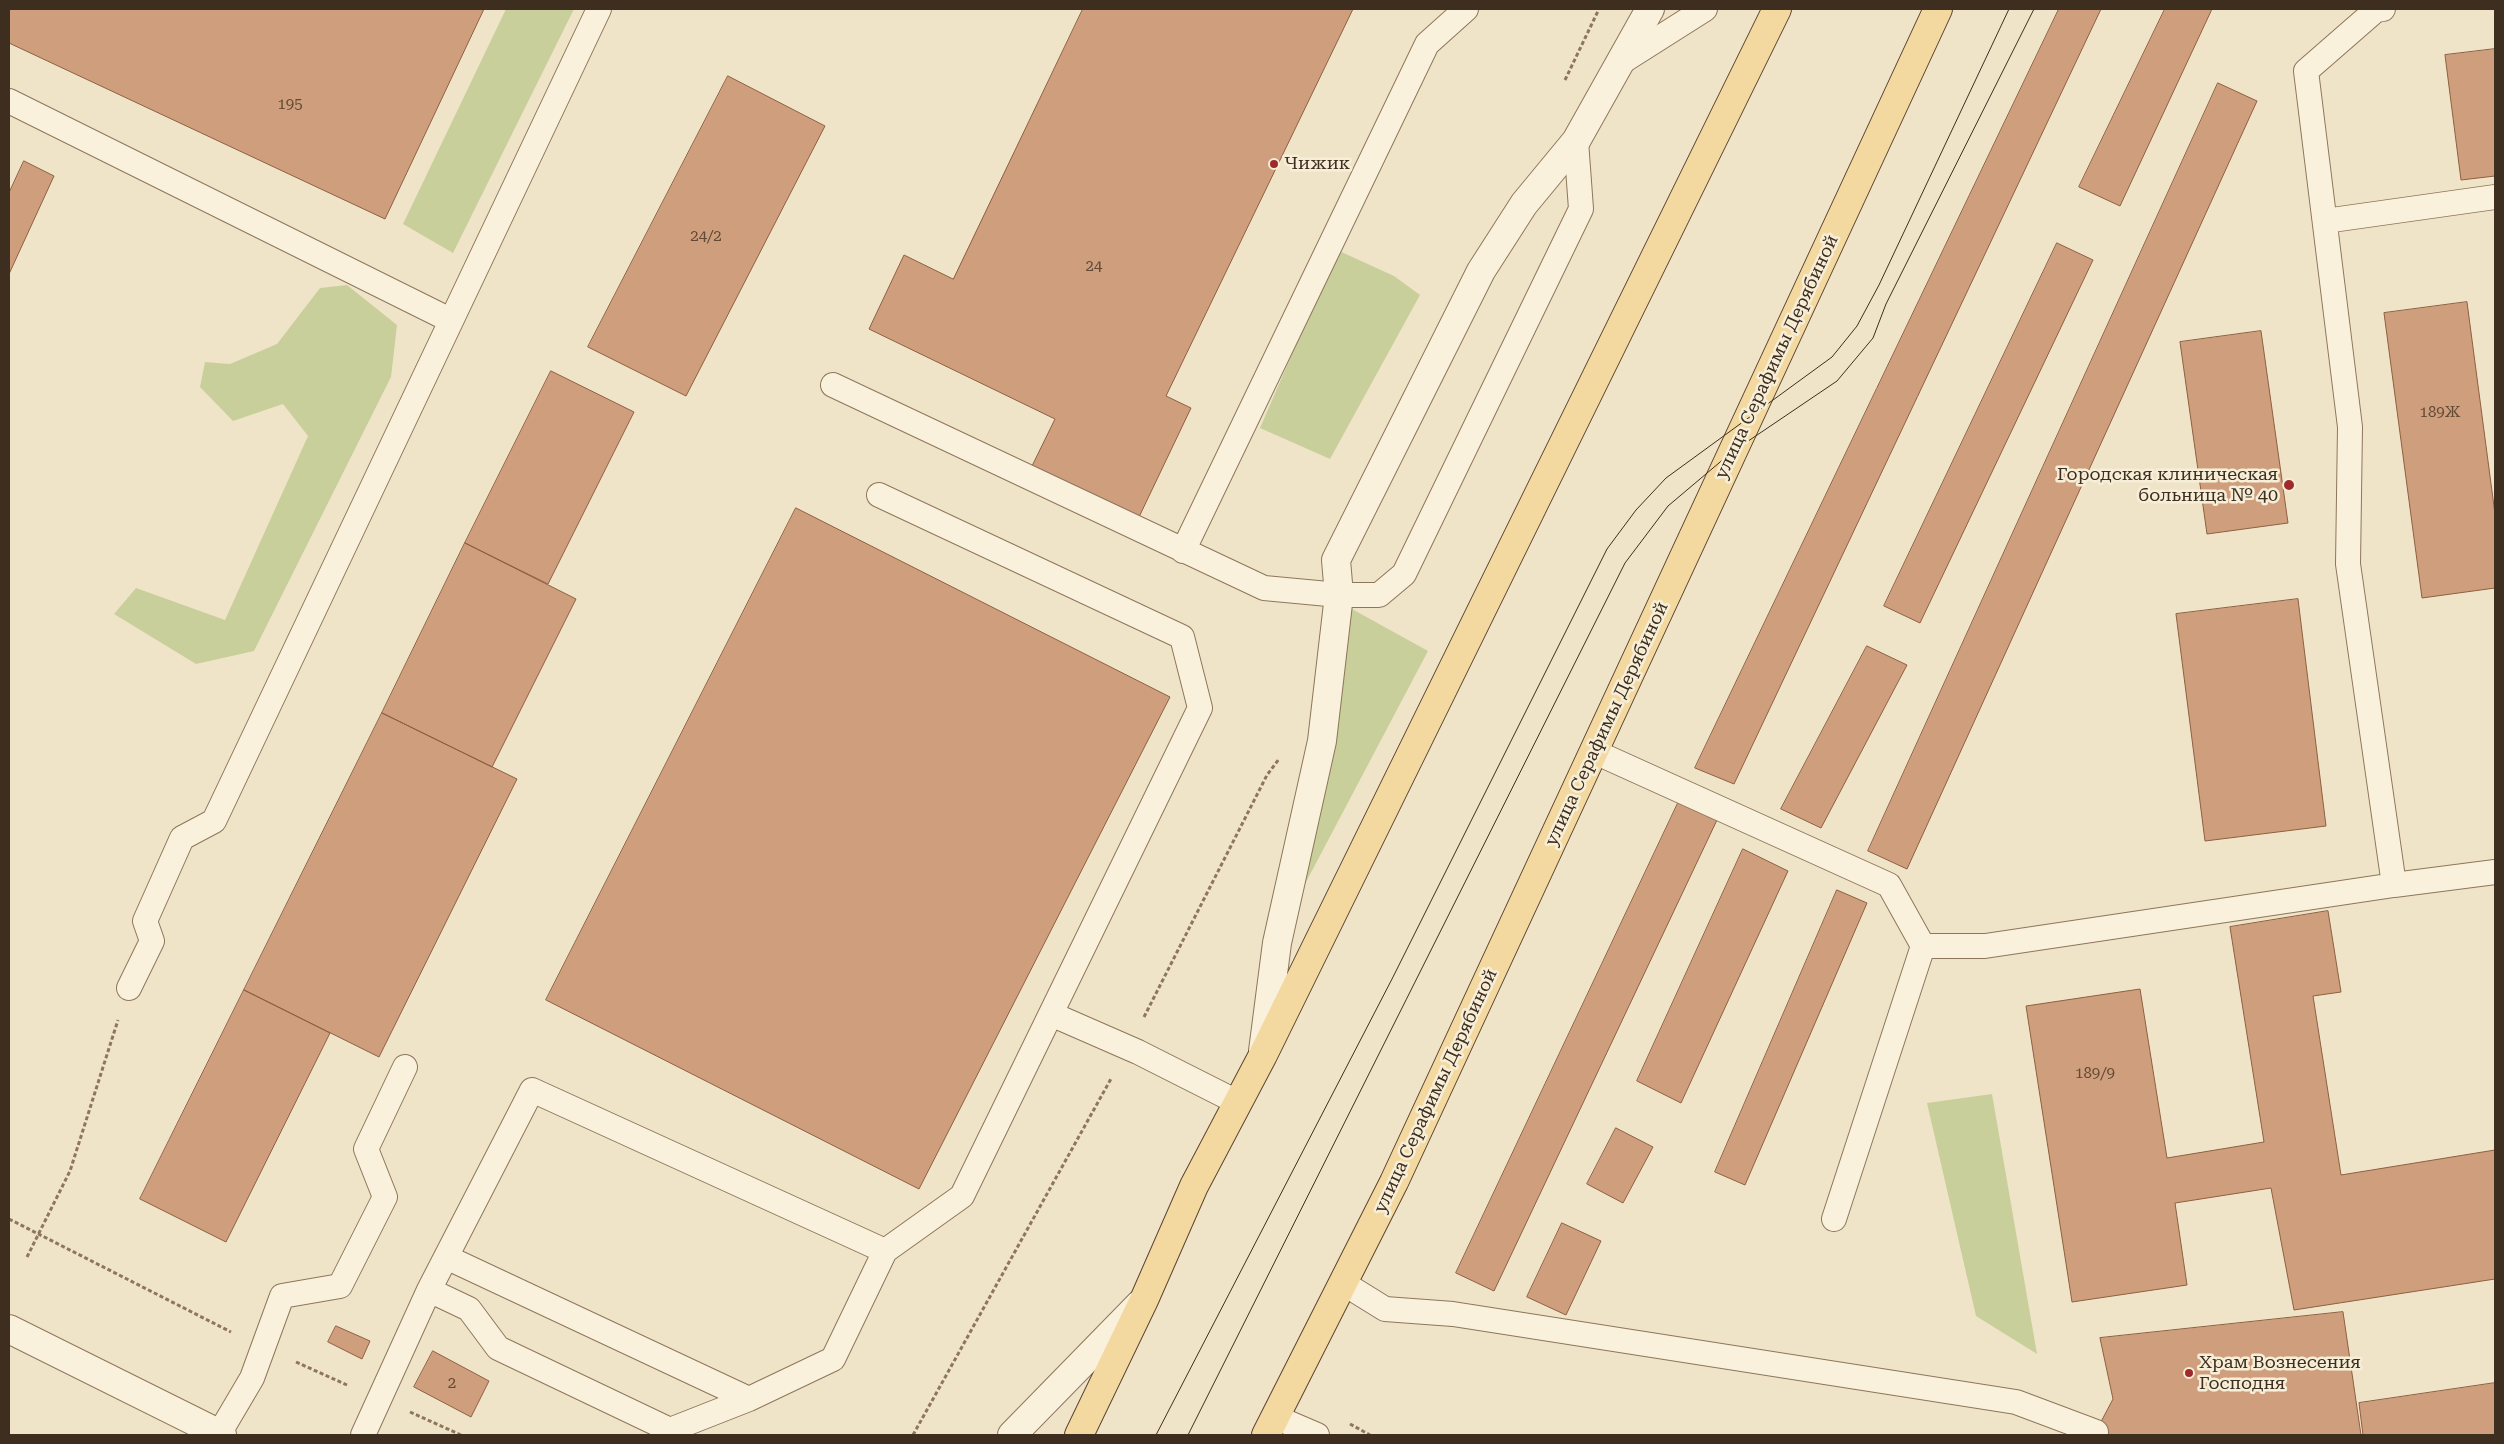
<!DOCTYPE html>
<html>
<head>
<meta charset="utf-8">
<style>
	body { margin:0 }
	#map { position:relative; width:2504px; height:1444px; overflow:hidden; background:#f0e4c8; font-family:"Roboto Serif",serif }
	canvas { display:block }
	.frame { position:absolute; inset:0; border:10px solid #3d2e20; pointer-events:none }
</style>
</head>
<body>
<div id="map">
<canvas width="2504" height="1444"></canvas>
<div class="frame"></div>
</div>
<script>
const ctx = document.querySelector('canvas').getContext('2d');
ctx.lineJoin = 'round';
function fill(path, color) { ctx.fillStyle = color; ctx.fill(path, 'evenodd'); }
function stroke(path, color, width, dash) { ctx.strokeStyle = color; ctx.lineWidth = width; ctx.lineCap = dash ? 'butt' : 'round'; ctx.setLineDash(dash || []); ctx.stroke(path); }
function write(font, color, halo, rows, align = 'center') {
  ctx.font = font + ' "Roboto Serif",serif'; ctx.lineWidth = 5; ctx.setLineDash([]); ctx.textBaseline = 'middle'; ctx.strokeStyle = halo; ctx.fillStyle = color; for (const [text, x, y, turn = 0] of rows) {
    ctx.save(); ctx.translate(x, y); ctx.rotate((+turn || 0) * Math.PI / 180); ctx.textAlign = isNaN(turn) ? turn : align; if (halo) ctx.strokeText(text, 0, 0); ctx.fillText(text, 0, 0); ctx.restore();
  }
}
fill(new Path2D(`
	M506,9H574L453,253L403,224Z
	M1337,250L1394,276L1420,295L1330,459L1260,428Z
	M347,285L397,325L391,377L254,651L196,664L114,614L136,588L225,620L308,436L283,404L233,421L200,387L205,362L230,364L277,344L320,288Z
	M1352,609L1428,651L1305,884Z
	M1992,1094L2037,1354L1976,1316L1927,1103Z`), '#c9cf9b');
const building = new Path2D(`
	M9,9H484L385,219L9,43Z
	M1083,9H1353L1166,396L1191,408L1139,517L1032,466L1055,419L869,329L904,255L953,279Z
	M2059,9H2101L1734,784L1695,768Z
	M2165,9H2212L2120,206L2079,187Z
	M2495,49V176L2461,180L2445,55Z
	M728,76L825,126L686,396L588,347Z
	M2218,83L2257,101L1907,869L1868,851Z
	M24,161L54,176L9,274V193Z
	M2057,243L2093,260L1920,623L1884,606Z
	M2467,302L2495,514V588L2422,598L2384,313Z
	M2261,331L2288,523L2207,534L2180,342Z
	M551,371L634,412L548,584L465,543Z
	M796,508L1170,697L919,1189L546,1000Z
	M465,543L576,599L492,767L382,713Z
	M2298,599L2326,826L2205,841L2176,614Z
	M1867,646L1907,665L1821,828L1781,809Z
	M382,713L517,779L379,1057L244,990Z
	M1679,801L1717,820L1494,1291L1456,1273Z
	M1743,849L1788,871L1681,1103L1637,1081Z
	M1837,890L1867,903L1745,1185L1715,1172Z
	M2328,911L2341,992L2313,996L2341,1175L2495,1150V1279L2294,1310L2271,1188L2175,1203L2187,1285L2072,1302L2026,1006L2140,989L2167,1158L2264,1142L2230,927Z
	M244,990L330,1033L226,1242L140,1199Z
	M1616,1128L1653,1147L1623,1203L1587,1184Z
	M1562,1223L1601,1241L1566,1315L1527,1297Z
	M2343,1312L2361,1435H2094L2113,1399L2100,1338Z
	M336,1326L370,1341L362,1359L328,1342Z
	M433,1351L489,1381L471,1417L414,1387Z
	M2495,1383V1435H2363L2359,1403Z`);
fill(building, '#cf9f7d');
stroke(building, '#8d5f41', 1);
const service = new Path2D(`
	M1623,61L1705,9
	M9,101L450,320
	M2325,221L2495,197
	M833,385L1264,588L1339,595H1379L1404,574L1581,209L1576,141
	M1183,551L1427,44L1466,9
	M1595,752L1889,885L1923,946L1834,1219
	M2394,885L2495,872
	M1923,946H1985L2394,885L2348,564L2350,427L2306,71L2376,10L2383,9
	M129,988L152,941L145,921L182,838L214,821L599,9
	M1051,1014L1138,1052L1237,1102
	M446,1257L749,1399
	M1343,1283L1385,1309L1453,1314L2016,1402L2096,1432
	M429,1290L469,1309L498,1348L670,1430L749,1399L833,1359L885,1251L962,1196L1200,708L1182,637L879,495
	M1275,1417L1317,1435
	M219,1434L252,1378L282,1296L340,1286L385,1197L366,1149L405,1067
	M363,1435L429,1290L532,1090L885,1251`);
const minor = new Path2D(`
	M1263,1051L1277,943L1322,741L1339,595L1336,560L1481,271L1524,204L1576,141L1650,9`);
const tertiary = new Path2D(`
	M9,1329L222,1435
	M1012,1435L1140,1304`);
const primary = new Path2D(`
	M1079,1435L1144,1300L1194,1186L1263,1055L1777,9
	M1266,1435L1394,1182L1938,9`);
stroke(service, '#8d765c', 26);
stroke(minor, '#8d765c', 30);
stroke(tertiary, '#8d765c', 30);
stroke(primary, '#5b4430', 30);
stroke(new Path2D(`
	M1565,80L1599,9
	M1144,1017L1267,775L1279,759
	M9,1219L231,1332
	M27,1257L70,1171L118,1020
	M296,1362L347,1385
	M410,1412L461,1435
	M1350,1424L1370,1435
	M913,1435L1112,1077`), '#8d765c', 3, [4, 2.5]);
stroke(service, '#faf1dc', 24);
stroke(minor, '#faf1dc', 28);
stroke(tertiary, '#faf1dc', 28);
stroke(primary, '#f3d9a0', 28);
stroke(new Path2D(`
	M1156,1435L1392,979L1607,549L1636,510L1666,478L1832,357L1857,326L1879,285L2009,9
	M1188,1435L1625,563L1668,506L1732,452L1837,381L1873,338L1886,304L2034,9`), '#3d2e20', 1);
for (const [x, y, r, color] of [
	[1274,164,5,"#9e2a2b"],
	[2289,485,6,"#9e2a2b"],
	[2189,1373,5,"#9e2a2b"]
]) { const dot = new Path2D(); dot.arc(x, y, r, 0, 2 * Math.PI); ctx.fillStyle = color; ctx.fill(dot); stroke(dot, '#f7eed8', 2); }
write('15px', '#624a37', null, [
	["195",290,105],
	["24/2",706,237],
	["24",1094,267],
	["189Ж",2440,413],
	["189/9",2095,1074],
	["2",452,1384]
]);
write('18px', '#3d2e20', '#f7eed8', [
	["Чижик",1284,164],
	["Городская клиническая",2278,475,"right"],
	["больница № 40",2278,496,"right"],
	["Храм Вознесения",2199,1363],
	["Господня",2199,1384]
], 'left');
write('18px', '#3d2e20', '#f7eed8', [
	["улица Серафимы Дерябиной",1777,357,-65],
	["улица Серафимы Дерябиной",1607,724,-65],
	["улица Серафимы Дерябиной",1436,1091,-65]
]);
</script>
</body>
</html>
